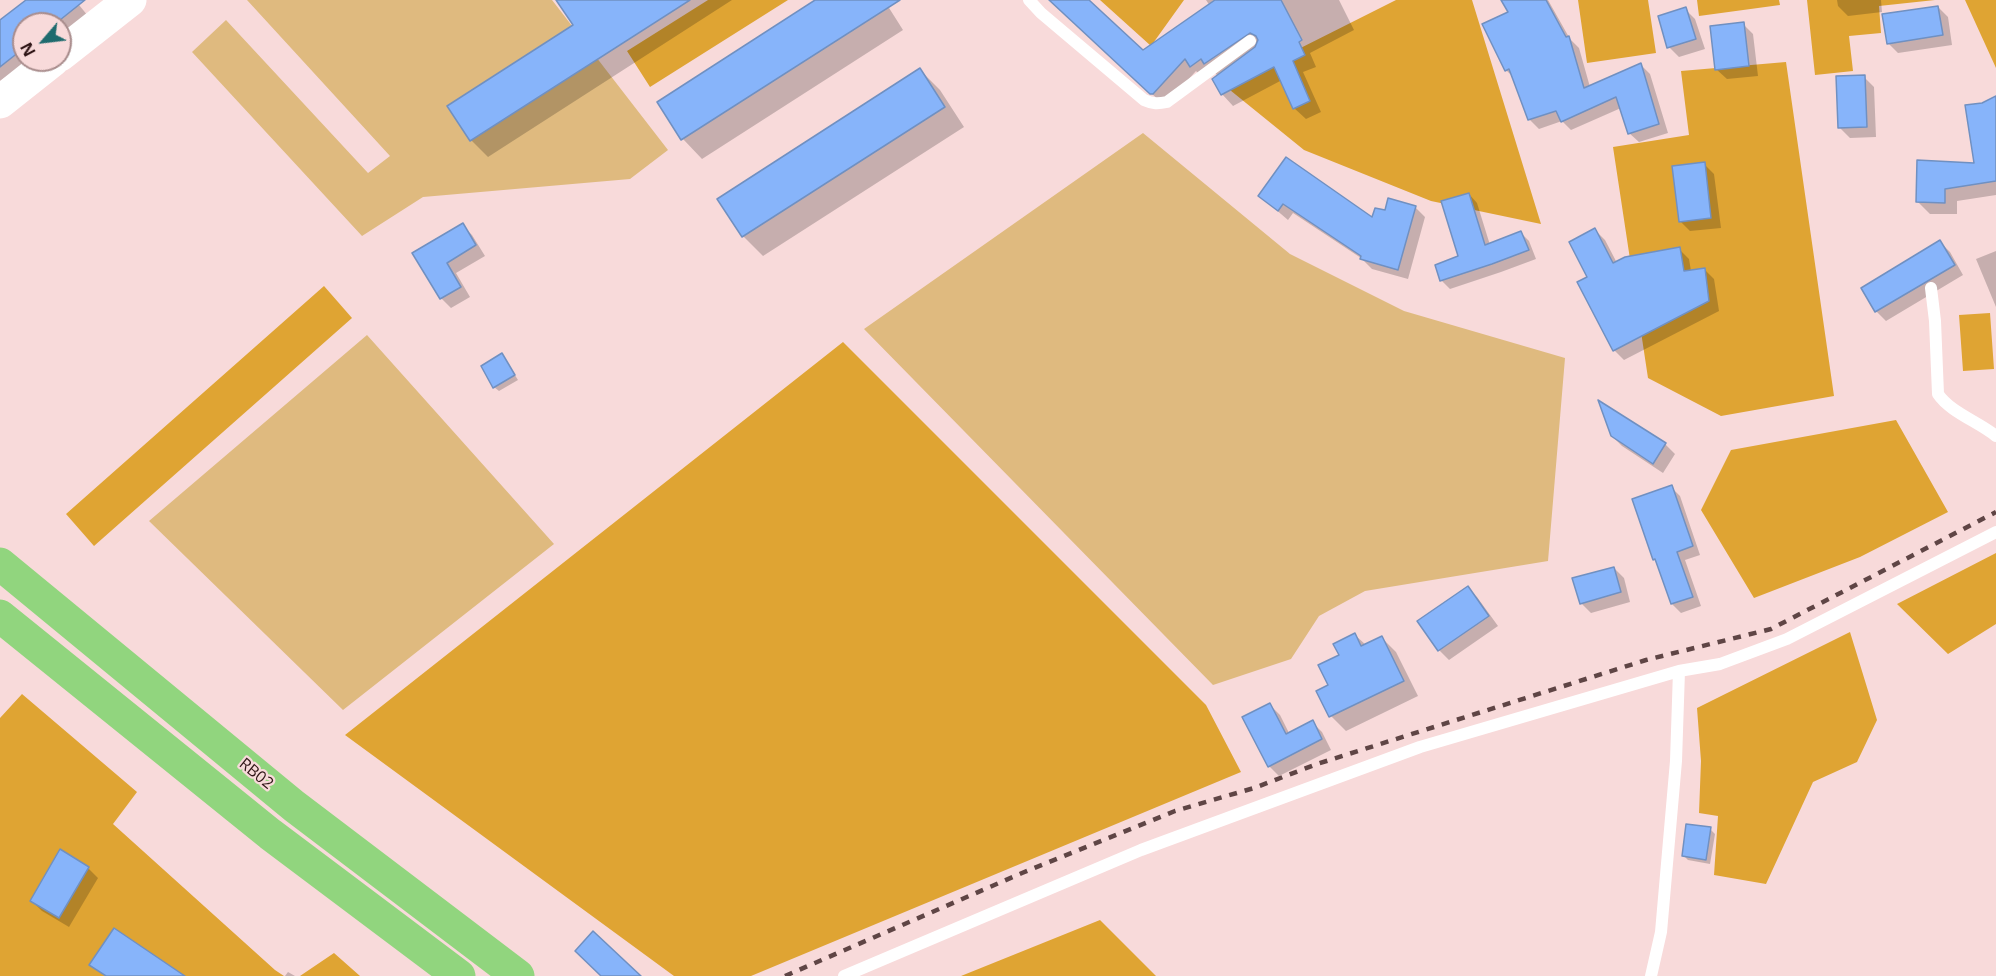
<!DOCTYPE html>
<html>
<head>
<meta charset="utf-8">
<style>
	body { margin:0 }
	#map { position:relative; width:1996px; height:976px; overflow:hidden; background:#f8dada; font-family:"Open Sans",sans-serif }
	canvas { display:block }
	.north { position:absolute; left:12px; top:12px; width:60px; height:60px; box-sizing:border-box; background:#f8dada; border:2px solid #a88c8c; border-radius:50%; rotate:242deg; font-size:16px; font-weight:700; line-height:24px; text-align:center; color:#311718 }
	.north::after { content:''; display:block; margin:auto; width:21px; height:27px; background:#1f6b6e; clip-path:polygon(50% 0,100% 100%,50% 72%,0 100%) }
</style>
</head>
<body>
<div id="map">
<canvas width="1996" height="976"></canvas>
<div class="north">N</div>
</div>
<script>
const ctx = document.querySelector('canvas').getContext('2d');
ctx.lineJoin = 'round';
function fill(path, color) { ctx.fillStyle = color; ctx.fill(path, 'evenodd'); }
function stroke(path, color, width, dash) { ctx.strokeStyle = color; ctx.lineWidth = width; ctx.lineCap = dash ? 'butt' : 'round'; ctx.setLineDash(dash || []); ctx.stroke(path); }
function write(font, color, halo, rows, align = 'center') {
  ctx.font = font + ' "Open Sans",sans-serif'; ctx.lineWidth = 4.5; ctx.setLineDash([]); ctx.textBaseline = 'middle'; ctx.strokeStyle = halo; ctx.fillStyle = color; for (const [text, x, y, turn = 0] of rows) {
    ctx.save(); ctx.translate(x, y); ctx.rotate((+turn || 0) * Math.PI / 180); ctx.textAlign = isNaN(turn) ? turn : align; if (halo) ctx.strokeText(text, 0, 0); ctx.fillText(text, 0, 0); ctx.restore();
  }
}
fill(new Path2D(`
	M247,0H552L668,150L630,179L423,197L362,236L192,52L226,20L368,173L390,156Z
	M1143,133L1290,254L1404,311L1565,358L1548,561L1365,591L1319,616L1291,659L1213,685L864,329Z
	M367,335L554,544L343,710L149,521Z`), '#dfba7f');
fill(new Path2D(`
	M708,0H788L650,87L627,51Z
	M1100,0H1184L1151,46Z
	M1396,0H1472L1541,224L1431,201L1304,150L1225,86Z
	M1578,0H1648L1656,53L1587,63Z
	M1697,0H1779L1780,5L1699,16Z
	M1807,0H1935L1879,6L1881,33L1849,36L1853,71L1815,75Z
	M1965,0H1996V68Z
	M1786,62L1834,396L1721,416L1648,378L1613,147L1689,135L1681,71Z
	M324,286L352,318L94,546L66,514Z
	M1990,313L1994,369L1963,371L1959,315Z
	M843,342L1206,705L1241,772L751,976H674L345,735Z
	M1896,420L1948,512L1860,557L1754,598L1701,510L1731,450Z
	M1996,553V624L1948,654L1897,604Z
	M1850,632L1877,720L1857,762L1813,782L1766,884L1714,875L1718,816L1699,813L1701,761L1697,708Z
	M22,694L137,792L113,824L275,970L284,976H0V718Z
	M1100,920L1156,976H961Z
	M334,953L360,976H300Z`), '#dfa433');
fill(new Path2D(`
	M28,0H75L88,16L60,37V24H24V60H31L0,81V21Z
	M558,0H732L488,157L471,140L575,26Z
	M818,0H884L903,30L702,159L683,139L659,102Z
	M1050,0H1087L1143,52L1210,6L1206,0H1339L1354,30L1310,53L1316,67L1303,72L1321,112L1306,119L1294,108L1282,80L1233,106L1222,94L1218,76L1212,70L1202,77L1196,71L1165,105L1163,104Z
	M1503,0H1548L1570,39L1579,48L1590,87L1640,64L1650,74L1668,133L1639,142L1629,133L1621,108L1571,130L1562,121L1539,129L1529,119L1514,78L1506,70L1510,12Z
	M1837,0H1881L1882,12L1848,16L1838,6Z
	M1938,7L1948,17L1952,45L1898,53L1888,43Z
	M1685,9L1695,19L1705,49L1679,57L1669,47Z
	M1743,24L1753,34L1758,76L1727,79L1716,69Z
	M920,70L940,90L964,127L763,256L743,236Z
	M1864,77L1874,87L1876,137L1850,138L1840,128Z
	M1996,98V195L1957,201V214H1930L1917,201L1976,164Z
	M1704,164L1714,174L1721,228L1690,231L1680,221Z
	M1469,194L1477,203L1490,245L1521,233L1529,241L1536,259L1501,272L1450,289L1441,280L1460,257Z
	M1260,196L1373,219L1386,212L1415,207L1425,217L1408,279L1372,269L1361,258L1293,213L1288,220Z
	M462,225L472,235L485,256L456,273L470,297L451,308L441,298L414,253Z
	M1595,230L1605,240L1617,263L1679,249L1689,259L1691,271L1704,269L1714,279L1719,311L1624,360L1614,350L1589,277Z
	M1940,242L1950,252L1963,275L1886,321L1876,311Z
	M1996,251V307L1976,259Z
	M502,355L518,380L499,391L494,387Z
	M1612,436L1665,444L1675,454L1663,473L1622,446Z
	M1671,487L1680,496L1700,555L1685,560L1701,606L1681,613L1672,604L1658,563L1654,559Z
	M1614,568L1624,578L1630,602L1591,613L1581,603Z
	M1467,588L1477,597L1498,626L1449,660L1439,650L1419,621Z
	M1355,635L1366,645L1381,637L1396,652L1418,696L1346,731L1331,716L1318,692L1330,686L1341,656Z
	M1270,705L1280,715L1289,733L1312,722L1322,732L1331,750L1279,776L1269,766Z
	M1710,829L1715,834L1710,864L1688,860L1683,855Z
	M88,868L98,878L69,927L42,911L32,901Z
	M288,972L295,976H285Z`), '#0003');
const building = new Path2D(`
	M26,0H85L55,24H24V48L0,67V20Z
	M556,0H690L470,141L447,106L573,25Z
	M815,0H900L681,140L657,102Z
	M1049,0H1089L1143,50L1215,0H1281L1302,40L1299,42L1305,55L1293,61L1310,101L1293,109L1274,67L1221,95L1212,79L1255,47L1258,40L1256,36L1250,33L1204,64L1201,59L1190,67L1185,59L1153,94H1150Z
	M1501,0H1546L1566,37L1569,36L1584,88L1641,63L1659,124L1628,134L1616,97L1561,122L1556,111L1528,120L1509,69L1505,71L1482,24L1508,12Z
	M1938,6L1943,35L1887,44L1882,14Z
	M1686,7L1696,39L1667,48L1658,16Z
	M1744,22L1749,66L1715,70L1710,26Z
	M920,68L945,107L742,237L717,199Z
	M1865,75L1867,127L1838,128L1836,76Z
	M1996,96V181L1945,189V203L1916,202L1917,160L1974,163L1965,105L1982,103Z
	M1286,157L1372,217L1375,208L1385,210L1388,198L1416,206L1398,270L1360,259L1361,256L1283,204L1278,211L1258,196Z
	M1705,162L1711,218L1679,222L1672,166Z
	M1469,193L1485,245L1521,231L1529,250L1492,264L1440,281L1435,265L1458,256L1441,201Z
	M463,223L476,245L447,263L461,287L440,299L412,253Z
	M1595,228L1613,263L1625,257L1680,247L1684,271L1705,268L1709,301L1613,351L1577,282L1587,277L1569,242Z
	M1940,240L1955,265L1875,312L1861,288Z
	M502,353L515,375L493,388L481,366Z
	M1598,400L1666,443L1653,464L1611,436Z
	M1672,485L1693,546L1677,552L1693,597L1671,604L1655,559L1653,560L1632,499Z
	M1614,567L1621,592L1580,604L1572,578Z
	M1468,586L1489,616L1438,651L1417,621Z
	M1355,633L1361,646L1382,636L1404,681L1329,717L1316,691L1328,685L1318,665L1339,655L1333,644Z
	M1270,703L1286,734L1313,720L1322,739L1268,767L1242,717Z
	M1686,824L1711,827L1706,860L1682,856Z
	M60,849L89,867L59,918L30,901Z
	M114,928L185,976H106L89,965Z
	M593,931L641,976H601L575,951Z`);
fill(building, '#87b4fa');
stroke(building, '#7090c1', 1.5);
stroke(new Path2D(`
	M1029,0L1041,13L1144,100C1153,104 1158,104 1167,102L1250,41
	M1931,288L1935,321L1938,394C1950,412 1979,422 1996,436
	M844,976L1141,850L1420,747L1679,671
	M1651,976L1661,932L1676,761L1679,671L1720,664L1787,639L1996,532`), '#fff', 12);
stroke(new Path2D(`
	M60,55L130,0
	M0,102L53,60`), '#fff', 33);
stroke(new Path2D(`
	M0,564L294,806L518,976
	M0,616L270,834L459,976`), '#91d57e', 33);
stroke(new Path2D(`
	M785,976L1022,873L1175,811L1254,788L1317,764L1646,660L1771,629L1996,512`), '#5f4545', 4.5, [8, 8]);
write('16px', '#311718', '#f8dada', [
	["RB02",256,774,39]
]);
</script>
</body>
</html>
